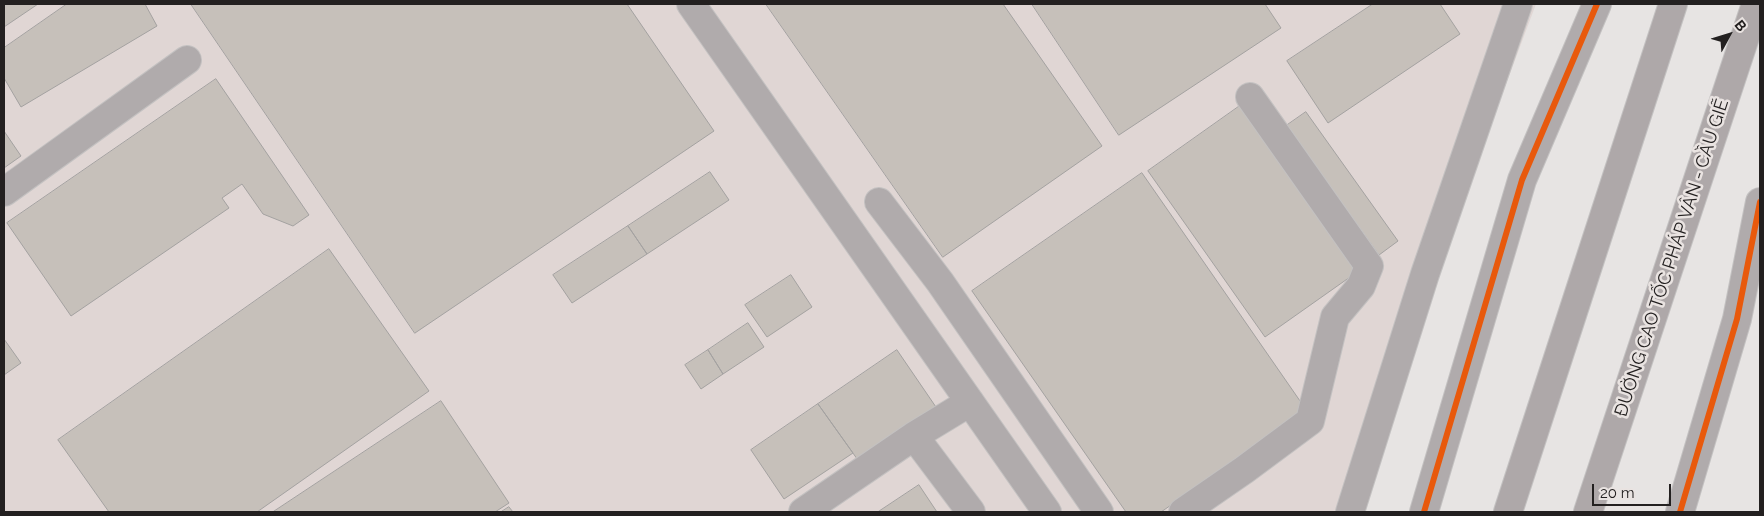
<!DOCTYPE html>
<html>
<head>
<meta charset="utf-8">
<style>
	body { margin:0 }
	#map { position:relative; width:1764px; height:516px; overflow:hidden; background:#e7e4e3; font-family:Raleway,sans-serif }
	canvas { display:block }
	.frame { position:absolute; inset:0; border:5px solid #232020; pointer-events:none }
	.north { position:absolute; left:1704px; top:10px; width:50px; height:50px; -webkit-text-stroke:4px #e9e3e1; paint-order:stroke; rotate:51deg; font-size:14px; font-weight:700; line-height:20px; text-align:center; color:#232020 }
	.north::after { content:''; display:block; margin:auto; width:18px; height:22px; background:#232020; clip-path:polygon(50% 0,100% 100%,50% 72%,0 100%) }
	.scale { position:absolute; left:1592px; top:484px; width:79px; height:22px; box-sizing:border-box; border:2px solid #232020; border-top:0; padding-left:6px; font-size:15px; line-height:18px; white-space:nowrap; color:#232020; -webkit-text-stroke:4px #e9e3e1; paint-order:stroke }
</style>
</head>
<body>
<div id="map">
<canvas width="1764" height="516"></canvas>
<div class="frame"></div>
<div class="north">B</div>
<div class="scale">20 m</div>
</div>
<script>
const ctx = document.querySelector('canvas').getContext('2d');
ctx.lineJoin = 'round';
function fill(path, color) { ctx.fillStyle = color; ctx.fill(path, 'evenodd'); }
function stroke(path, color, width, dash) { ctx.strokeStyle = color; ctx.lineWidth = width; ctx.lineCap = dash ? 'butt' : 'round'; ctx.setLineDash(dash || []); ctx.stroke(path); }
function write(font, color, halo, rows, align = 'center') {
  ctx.font = font + ' Raleway,sans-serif'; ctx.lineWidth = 5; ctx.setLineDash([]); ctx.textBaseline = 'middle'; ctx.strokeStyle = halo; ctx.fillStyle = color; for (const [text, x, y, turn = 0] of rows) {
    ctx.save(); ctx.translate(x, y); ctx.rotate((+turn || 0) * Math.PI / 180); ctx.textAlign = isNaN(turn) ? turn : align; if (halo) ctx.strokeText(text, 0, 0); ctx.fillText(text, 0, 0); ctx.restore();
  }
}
fill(new Path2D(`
	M4,4H1536L1346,512H5Z`), '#e0d6d4');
const building = new Path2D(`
	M4,4H38L4,27Z
	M67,4H145L157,26L21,107L4,78V48Z
	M191,4H627L714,131L415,333Z
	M766,4H1003L1102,146L943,257Z
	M1032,4H1265L1281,28L1119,135Z
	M1373,4H1440L1460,34L1328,123L1287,61Z
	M216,79L309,215L293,226L263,214L242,184L222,198L229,208L71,316L7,223Z
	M1244,103L1360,270L1265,337L1148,171Z
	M1306,112L1398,241L1379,255L1286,126Z
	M4,131L21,156L4,168Z
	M710,172L729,200L647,254L628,226Z
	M1142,173L1307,411L1161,512H1126L972,291Z
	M628,226L647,254L572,303L553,275Z
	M329,249L429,391L257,512H109L58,440Z
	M791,275L812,307L767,337L745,305Z
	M748,323L764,347L723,374L708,350Z
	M4,339L21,363L4,375Z
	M708,350L723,374L701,389L685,365Z
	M897,350L938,410L860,463L818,404Z
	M441,401L509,503L495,512H273Z
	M818,404L853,453L784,499L751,450Z
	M919,485L937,512H878Z
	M509,507L513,512H501Z`);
fill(building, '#c6c0ba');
stroke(building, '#a4a2a1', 1);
const minor = new Path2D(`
	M691,4L1047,512
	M4,192L187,60
	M879,202L940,282L1099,512
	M914,436L971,512
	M803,512L914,436L970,402
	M1183,512L1244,470L1310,421L1335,317L1361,286L1369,266L1250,97
	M1350,512L1425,274L1518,4
	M1424,512L1522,180L1597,4
	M1680,512L1737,319L1760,202`);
const highway = new Path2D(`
	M1508,512L1673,4
	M1588,512L1756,4`);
stroke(minor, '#c3c1c1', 30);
stroke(highway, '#c3c1c1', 30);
stroke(minor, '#b0abac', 28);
stroke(highway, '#aea8a9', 28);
stroke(new Path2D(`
	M1424,512L1522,180L1597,4
	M1680,512L1737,319L1760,202`), '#e8590c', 6);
write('18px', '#232020', '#e9e3e1', [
	["ĐƯỜNG CAO TỐC PHÁP VÂN - CẦU GIẼ",1672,258,-72]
]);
</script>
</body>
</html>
